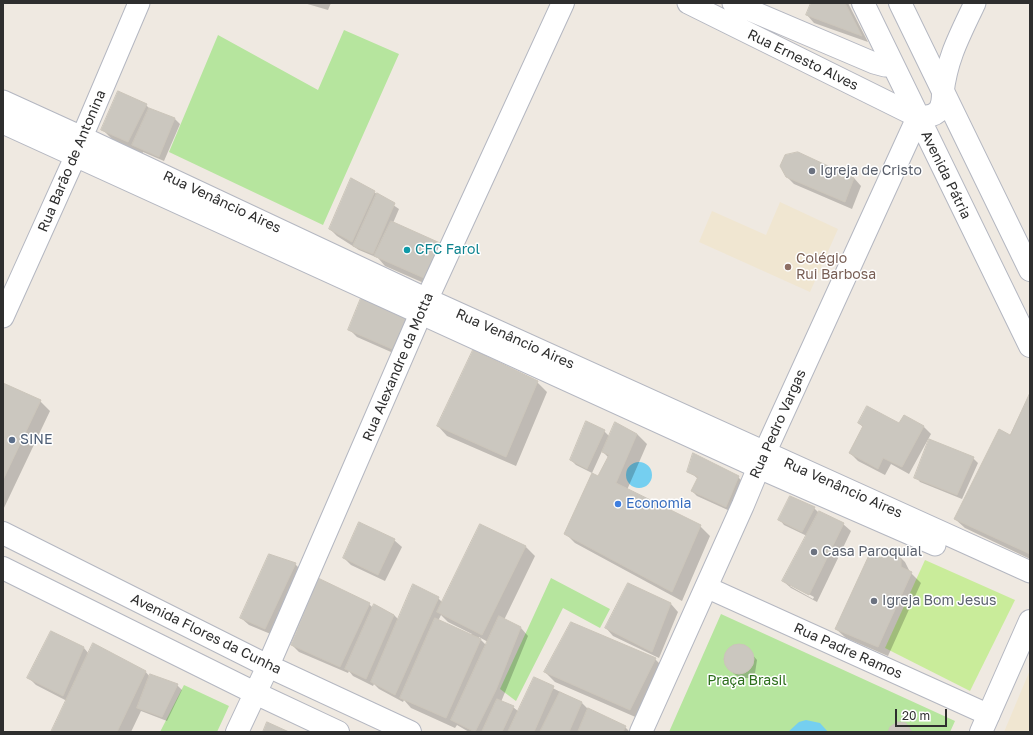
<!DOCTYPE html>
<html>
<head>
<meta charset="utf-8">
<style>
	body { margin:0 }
	#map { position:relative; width:1033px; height:735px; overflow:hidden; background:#efe9e1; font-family:"Golos Text",sans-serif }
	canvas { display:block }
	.frame { position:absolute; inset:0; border:4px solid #2e2e2e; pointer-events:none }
	.scale { position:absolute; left:895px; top:709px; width:52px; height:18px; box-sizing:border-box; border:2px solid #2e2e2e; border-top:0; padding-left:5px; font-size:12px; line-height:14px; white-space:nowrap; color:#2e2e2e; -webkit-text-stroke:3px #fff; paint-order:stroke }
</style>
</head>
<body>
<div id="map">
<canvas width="1033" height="735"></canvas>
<div class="frame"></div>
<div class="scale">20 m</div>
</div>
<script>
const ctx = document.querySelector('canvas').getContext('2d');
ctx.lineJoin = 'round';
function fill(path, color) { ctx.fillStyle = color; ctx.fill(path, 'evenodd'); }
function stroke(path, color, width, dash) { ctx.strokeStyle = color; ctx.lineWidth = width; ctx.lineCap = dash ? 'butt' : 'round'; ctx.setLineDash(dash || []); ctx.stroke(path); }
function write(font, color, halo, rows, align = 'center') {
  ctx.font = font + ' "Golos Text",sans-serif'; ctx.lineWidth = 3; ctx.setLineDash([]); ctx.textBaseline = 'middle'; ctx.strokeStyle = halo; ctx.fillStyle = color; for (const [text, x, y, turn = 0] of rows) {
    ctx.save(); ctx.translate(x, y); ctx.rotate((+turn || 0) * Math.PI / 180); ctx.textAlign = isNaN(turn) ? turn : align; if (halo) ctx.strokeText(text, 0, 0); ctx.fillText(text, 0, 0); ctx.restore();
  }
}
fill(new Path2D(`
	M780,202L838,229L810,292L699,242L712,211L766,235Z
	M1030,670V732H1004Z`), '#f0e6d1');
fill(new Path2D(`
	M344,30L399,54L323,225L169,152L218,35L318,90Z
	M551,578L610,609L600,628L563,608L516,701L500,689Z
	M721,614L955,721L950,732H669Z
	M184,685L229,706L217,732H160Z`), '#b6e59e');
fill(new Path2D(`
	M925,560L1015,600L970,691L885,648Z`), '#c9ec9a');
fill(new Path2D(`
	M626 475a13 13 0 1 1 26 0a13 13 0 1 1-26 0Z
	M806,720L820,723L828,732H788L799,722Z`), '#75cff0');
fill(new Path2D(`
	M304,3H331L328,10Z
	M812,3H848L868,42L814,23L807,15Z
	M146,105L151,110L175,119L180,124L164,161L143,152L142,155L116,143L103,130Z
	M787,177L854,178L861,186L852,209L794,184Z
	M374,192L399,209L393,223L439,244L449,253L433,287L385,266L378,258L359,250L337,236L330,229Z
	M405,320L413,327L400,356L357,337L350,330Z
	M537,382L547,392L516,466L447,436L438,426Z
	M3,384L40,401L50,411L3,510Z
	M1030,395V559L965,528L955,519L1010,436Z
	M859,423L923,426L931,434L909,474L891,464L885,475L858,461L850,453L864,428Z
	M604,431L610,437L637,434L647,444L627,490L700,526L710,536L682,601L575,543L566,534L609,458L602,451L592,473L576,465L571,460Z
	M973,458L978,463L962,499L920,482L916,477Z
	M689,471L738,477L743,482L730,511L697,496L692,491L698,479Z
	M814,508L819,513L843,524L851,531L817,602L791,588L783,581L807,536L784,525L780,520ZM790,584L814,597L813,599L790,586Z
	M394,540L402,547L385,581L351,565L344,558Z
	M525,546L535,556L504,620L521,628L528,636L501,702L513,707L519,712L535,679L582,703L589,710L625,727L630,732H469L457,725L455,728L411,708L404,700L403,702L379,689L374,684L373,686L353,676L349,671L348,673L299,652L292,645L369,604L373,608L375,605L394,615L399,620L438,598L443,603ZM441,615L448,622L472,634L471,635L438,621ZM479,637L488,642L487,646L479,638Z
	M895,552L905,562L910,572L921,583L888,656L846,638L836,629L881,559Z
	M295,564L302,571L273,635L249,625L241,618Z
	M628,584L671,604L678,612L659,658L613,636L606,628Z
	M52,632L84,648L89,654L145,671L150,677L177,685L182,690L167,721L141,711L131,732H52L67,701L36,685L29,678Z
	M741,646L749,651L757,660L755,673L749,678H740L733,673L728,667L725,659L729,650L732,648Z
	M655,659L665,669L640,719L555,682L545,672Z`), '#0003');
const building = new Path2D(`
	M811,3H845L862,36L806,15Z
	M118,91L147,104L128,142L101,130Z
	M149,108L175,118L159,157L132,145Z
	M798,152L854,178L845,202L786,177L780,166L785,155Z
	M351,178L375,191L352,242L329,229Z
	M377,193L395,203L373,254L353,246Z
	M391,221L440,243L424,278L374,256Z
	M361,298L406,319L392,349L348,330Z
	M473,350L538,381L506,457L437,426Z
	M3,383L41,400L3,480Z
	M1030,393V554L954,519L999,429L1010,435Z
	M867,406L899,423L904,415L924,426L902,467L883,458L878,469L849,453L863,426L858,423Z
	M586,421L605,430L587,469L570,460Z
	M615,422L637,434L616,483L701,525L672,592L564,534L592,473L598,476L609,455L602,452Z
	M929,439L974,457L957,495L914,478Z
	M693,453L739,476L726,507L691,491L698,477L687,472Z
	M790,496L815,507L802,532L778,520Z
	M819,511L844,523L809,595L782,581Z
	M359,522L395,539L378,575L343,558Z
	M480,524L526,546L482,635L437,612Z
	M896,551L901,559V567L912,572L878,647L835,629L870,553L881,558L886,552Z
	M269,554L296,563L265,629L240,618Z
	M318,578L370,603L340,667L291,645Z
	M628,583L671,603L652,652L605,628Z
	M413,584L439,597L395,695L371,682Z
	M374,604L394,615L366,679L345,669Z
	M499,616L521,627L496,690L475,732L451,720Z
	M435,618L481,639L446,718L400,698Z
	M571,622L656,658L630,710L544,672Z
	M51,631L84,647L63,696L27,678Z
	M93,643L146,671L117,732H51Z
	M724 659a15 15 0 1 1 30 0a15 15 0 1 1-30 0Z
	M150,674L178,684L162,717L137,708Z
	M534,677L554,686L534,732H508Z
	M560,692L582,702L569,732H540Z
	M497,699L514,706L502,732H482Z
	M588,708L626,726L623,732H578Z
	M267,722L289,732H263Z
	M898,722L906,723L912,732H888L890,727Z`);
fill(building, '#cbc7bf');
stroke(building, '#cbc5ba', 1);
const minor = new Path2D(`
	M688,3L918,117
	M733,3L874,63L885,66L893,65
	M943,93C947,58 960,35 975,3
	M3,101L82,137L427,299L1030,572
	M3,123L759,468L935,545
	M3,317L76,155L82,137L139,3
	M706,587L989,715`);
const tertiary = new Path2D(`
	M981,732L1030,621`);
const secondary = new Path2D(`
	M863,3L1030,346
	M900,3L1030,270
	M3,533L268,666L410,732
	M3,568L255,693L338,732
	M237,732L268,666L427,299L563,3
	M641,732L743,505L765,452L918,117C936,117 943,112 943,93`);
stroke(minor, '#b4b7c1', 23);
stroke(tertiary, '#b4b7c1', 24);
stroke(secondary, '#b4b7c1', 24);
stroke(minor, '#fff', 21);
stroke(tertiary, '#fff', 22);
stroke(secondary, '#fff', 22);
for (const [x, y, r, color] of [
	[812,171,4,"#6b7280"],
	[407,250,4,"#0f9aa8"],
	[788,267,4,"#8d6e63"],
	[12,440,4,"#5c6f8a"],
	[618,504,4,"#3f7fe0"],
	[814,552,4,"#6b7280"],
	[874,601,4,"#6b7280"]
]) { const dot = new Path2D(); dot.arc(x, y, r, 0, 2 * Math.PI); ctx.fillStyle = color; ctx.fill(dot); stroke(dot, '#fff', 1.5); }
write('14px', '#2e2e2e', '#fff', [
	["Rua Ernesto Alves",803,60,26],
	["Rua Barão de Antonina",72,161,-67],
	["Avenida Pátria",946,175,64],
	["Rua Venâncio Aires",222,202,25],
	["Rua Venâncio Aires",515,339,24],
	["Rua Alexandre da Motta",398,367,-67],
	["Rua Pedro Vargas",778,424,-66],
	["Rua Venâncio Aires",843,488,24],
	["Avenida Flores da Cunha",206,634,26],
	["Rua Padre Ramos",848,651,24]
]);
write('14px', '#5b616d', '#fff', [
	["Igreja de Cristo",820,171],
	["Casa Paroquial",822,552],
	["Igreja Bom Jesus",882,601]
], 'left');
write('14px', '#0d838f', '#fff', [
	["CFC Farol",415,250]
], 'left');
write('14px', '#785e54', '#fff', [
	["Colégio",796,259],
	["Rui Barbosa",796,275]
], 'left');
write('14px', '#4e5e75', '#fff', [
	["SINE",20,440]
], 'left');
write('14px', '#366cbe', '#fff', [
	["Economia",626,504]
], 'left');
write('14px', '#2c6e1b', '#fff', [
	["Praça Brasil",747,681]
]);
</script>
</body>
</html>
